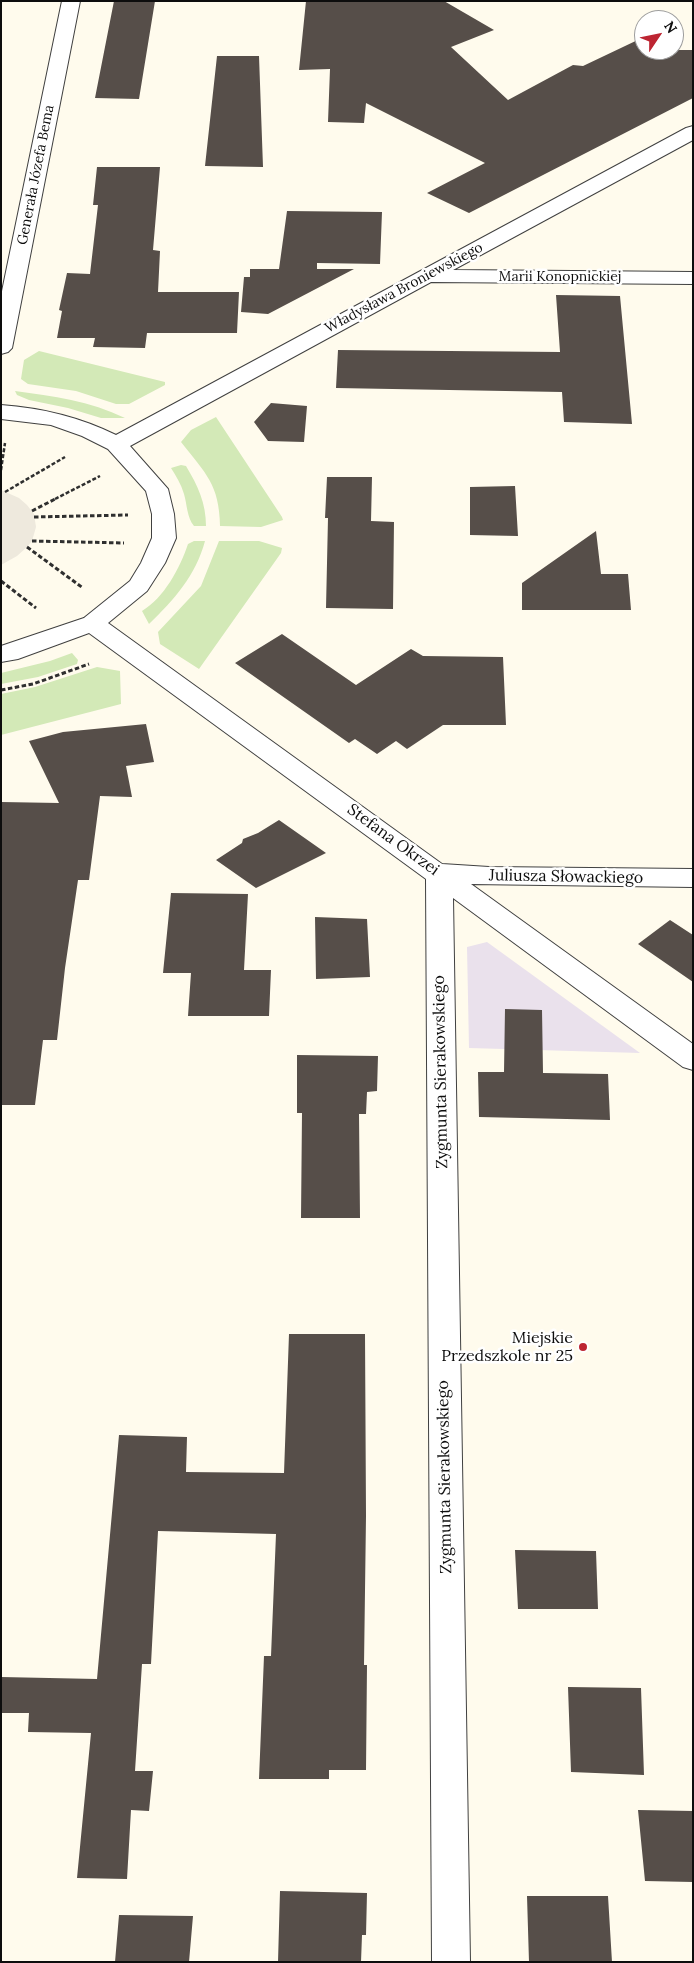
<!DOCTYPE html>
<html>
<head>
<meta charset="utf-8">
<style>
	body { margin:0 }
	#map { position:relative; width:694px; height:1963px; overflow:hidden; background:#fffbed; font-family:Lora,serif }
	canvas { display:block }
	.frame { position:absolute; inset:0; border:2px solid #0d0d0d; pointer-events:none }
	.north { position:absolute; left:634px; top:10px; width:50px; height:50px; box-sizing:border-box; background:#fff; border:1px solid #9e9e9e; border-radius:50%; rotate:56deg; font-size:14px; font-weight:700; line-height:20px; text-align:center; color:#0d0d0d }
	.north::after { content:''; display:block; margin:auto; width:18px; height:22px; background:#bd2532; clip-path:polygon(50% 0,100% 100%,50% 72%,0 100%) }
</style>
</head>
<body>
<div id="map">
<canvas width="694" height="1963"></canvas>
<div class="frame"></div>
<div class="north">N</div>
</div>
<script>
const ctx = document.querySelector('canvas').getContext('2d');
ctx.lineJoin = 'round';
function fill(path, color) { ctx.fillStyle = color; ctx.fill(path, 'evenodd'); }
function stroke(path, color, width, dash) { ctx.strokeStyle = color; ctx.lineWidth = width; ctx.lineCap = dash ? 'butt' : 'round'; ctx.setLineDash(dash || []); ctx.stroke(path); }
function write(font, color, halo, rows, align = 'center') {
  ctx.font = font + ' Lora,serif'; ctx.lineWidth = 5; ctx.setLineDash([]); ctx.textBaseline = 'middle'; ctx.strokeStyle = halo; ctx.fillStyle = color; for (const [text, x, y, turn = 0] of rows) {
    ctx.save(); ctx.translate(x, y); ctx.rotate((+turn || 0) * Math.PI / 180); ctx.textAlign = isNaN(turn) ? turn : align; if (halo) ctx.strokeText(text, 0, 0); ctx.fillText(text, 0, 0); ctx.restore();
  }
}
fill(new Path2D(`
	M487,942L640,1053L469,1048L467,947Z`), '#eae1ec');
fill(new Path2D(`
	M39,351L165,382V385L129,404H116L76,391L28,384L21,379L24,360Z
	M15,391C53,396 90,401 125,418H101L68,408L29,400L17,395Z
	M216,417L282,517L283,520L261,527L220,526C219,484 206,474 181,442L191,430Z
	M181,465L186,466C198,486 206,503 206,526H194C187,518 187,504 184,494C181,484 176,476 171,468Z
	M194,541H205C196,575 174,600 149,624L142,611C164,598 180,568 188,544Z
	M219,541H259L282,548L281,553L199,669L160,644L158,632L201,586Z
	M72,653L78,660L77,664L38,677L1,684V673L50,661Z
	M97,667L120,671L121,704L1,735V694L35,687Z`), '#d3e9b7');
fill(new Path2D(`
	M1,490L19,498L27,505L34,514L36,527L32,541L27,547L17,556L1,565Z`), '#eee9dd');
fill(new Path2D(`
	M114,1H155L139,99L95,98Z
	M306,1H444L494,30L451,47L508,100L573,65L583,66L644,37V50H693V98L469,213L427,193L485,163L366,103L364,123L328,122L330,69L299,70Z
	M217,56H259L263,167L205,166Z
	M97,167H160L153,250L160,251L158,292H239L237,333H147L145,348L93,347L95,338H57L62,311L59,310L67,273L90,274L98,205H93Z
	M287,211L382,212L380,264L317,263V269H354L268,314L241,312L244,277H250V269H279Z
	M556,295L620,296L632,424L564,422L562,392L336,388L338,350L560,352Z
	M271,403L307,406L304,442L268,441L254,422Z
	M327,477H372L371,521L394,522L393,609L326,608L328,518H325Z
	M515,486L518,536L470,535V487Z
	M596,531L601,574H628L631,610H522V583Z
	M282,634L356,685L411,649L423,656L503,657L506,725H443L407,749L396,741L377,754L355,739L349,743L235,663Z
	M146,724L154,762L126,766L132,797L100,796L89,880H78L65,968L57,1040H43L35,1105H1V802L59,803L29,741L63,732Z
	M279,820L326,853L256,888L216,860L242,843L243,839L258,833Z
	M171,893L248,894L244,970H271L269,1016H188L191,973H163Z
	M315,917L367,919L370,977L316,979Z
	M670,920L693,935V982L638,944Z
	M505,1009L542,1010L543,1073L608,1074L610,1120L479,1117L478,1072H504Z
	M297,1055L378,1056L377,1091L367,1092L366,1114H359L360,1218H301L302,1113H297Z
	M289,1334H365L366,1516L364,1665H367L366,1770H329V1779H259L264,1656H271L276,1534L158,1531L151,1664H142L135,1771H153L149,1811L131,1810L127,1879L77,1878L91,1733L28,1732L29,1713H1V1677L97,1679L119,1435L187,1437L186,1472L284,1473Z
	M515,1550L596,1551L598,1609H518Z
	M568,1687L641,1688L644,1775L571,1772Z
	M638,1810L693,1811V1882L645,1881Z
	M280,1891L367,1893L366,1935H362L361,1962H278Z
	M527,1896H608L612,1962H529Z
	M119,1915L193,1916L189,1962H115Z`), '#564e49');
const minor = new Path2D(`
	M62,1H80L12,348L8,352L1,354V296Z
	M693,126V140L453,270L693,272V284L431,282L130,446L168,489L174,514L176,538L165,563L147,591L108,623L442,864L489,867L693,869V887L471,884L693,1044V1070L683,1067L453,898L470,1962H432L426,879L89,633L18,659L1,662V646L84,618L130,581L141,563L152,538V514L146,491L108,449L82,436L51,425L1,419V405C42,408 80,417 116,435L686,128Z`);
stroke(minor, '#404040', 2);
stroke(new Path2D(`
	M1,470L5,443
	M5,492L65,457
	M55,499L100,476`), '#2f2f2f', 2.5, [4, 2]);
stroke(new Path2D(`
	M32,511L57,498
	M34,517L128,515
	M32,541L124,543
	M27,547L83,588
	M1,581L36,608
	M1,690L33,684L89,664`), '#2f2f2f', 3, [4.5, 2.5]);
fill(minor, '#fff');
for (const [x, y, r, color] of [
	[583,1347,5,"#bd2532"]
]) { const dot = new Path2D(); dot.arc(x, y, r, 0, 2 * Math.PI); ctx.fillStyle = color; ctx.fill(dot); stroke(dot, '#fff', 2); }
write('14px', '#0d0d0d', '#fff', [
	["Generała Józefa Bema",36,175,-79],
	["Marii Konopnickiej",560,277],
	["Władysława Broniewskiego",404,288,-28]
]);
write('16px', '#0d0d0d', '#fff', [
	["Stefana Okrzei",393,840,36],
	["Juliusza Słowackiego",566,877,1],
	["Zygmunta Sierakowskiego",441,1072,-91],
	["Zygmunta Sierakowskiego",445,1477,-91]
]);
write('16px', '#0d0d0d', '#fff', [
	["Miejskie",573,1338],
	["Przedszkole nr 25",573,1356]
], 'right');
</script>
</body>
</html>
